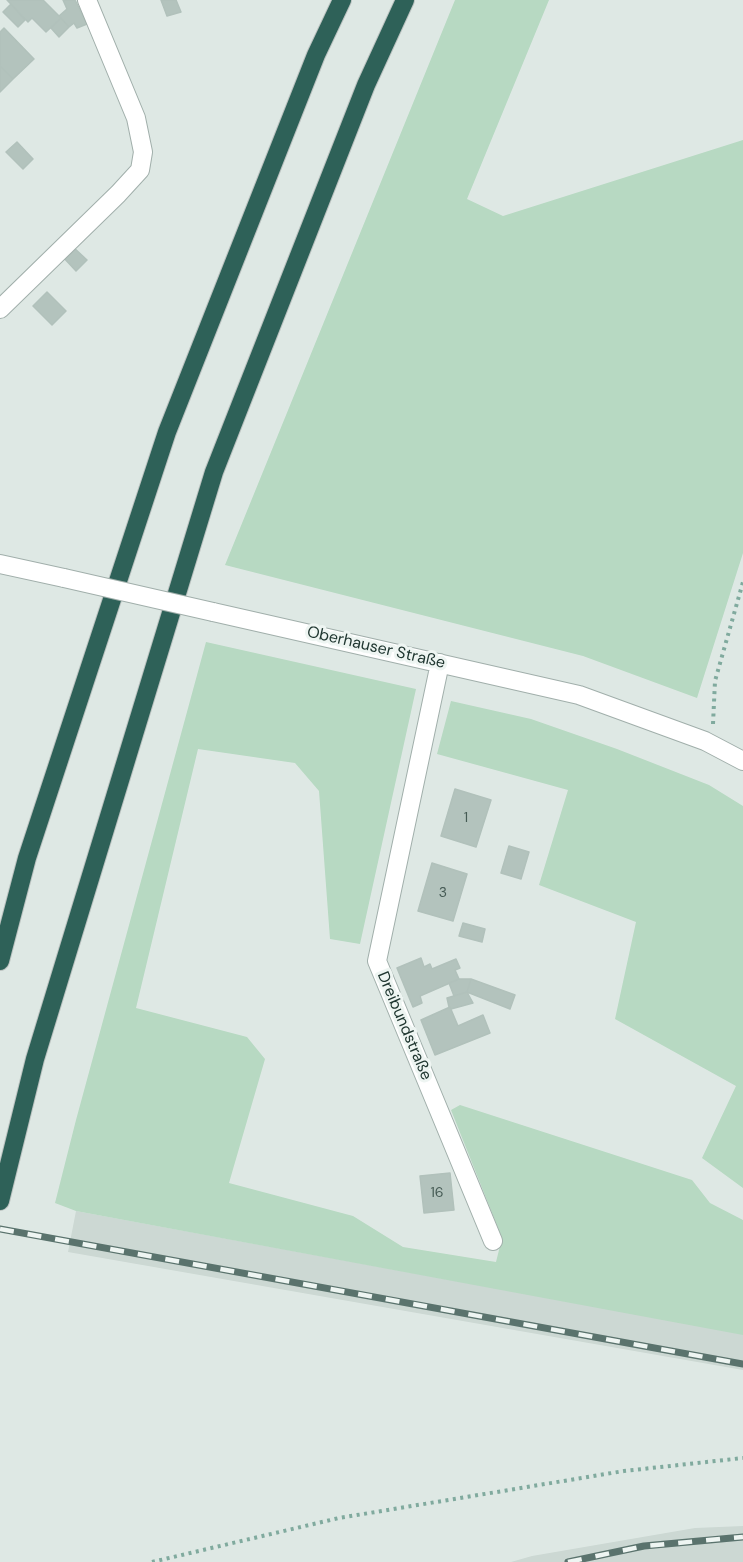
<!DOCTYPE html>
<html>
<head>
<meta charset="utf-8">
<style>
	body { margin:0 }
	canvas { display:block; background:#dee8e4 }
</style>
</head>
<body>
<canvas width="743" height="1562"></canvas>
<script>
const ctx = document.querySelector('canvas').getContext('2d');
ctx.lineJoin = 'round';
function fill(path, color) { ctx.fillStyle = color; ctx.fill(path, 'evenodd'); }
function stroke(path, color, width, dash) { ctx.strokeStyle = color; ctx.lineWidth = width; ctx.lineCap = dash ? 'butt' : 'round'; ctx.setLineDash(dash || []); ctx.stroke(path); }
function write(font, color, halo, rows, align = 'center') {
  ctx.font = font + ' "DM Sans",sans-serif'; ctx.lineWidth = 6; ctx.setLineDash([]); ctx.textBaseline = 'middle'; ctx.strokeStyle = halo; ctx.fillStyle = color; for (const [text, x, y, turn = 0] of rows) {
    ctx.save(); ctx.translate(x, y); ctx.rotate((+turn || 0) * Math.PI / 180); ctx.textAlign = isNaN(turn) ? turn : align; if (halo) ctx.strokeText(text, 0, 0); ctx.fillText(text, 0, 0); ctx.restore();
  }
}
fill(new Path2D(`
	M76,1211L743,1334V1370L68,1252Z
	M743,1526V1562H511L532,1556L695,1528Z`), '#ccd8d3');
fill(new Path2D(`
	M455,0H549L467,199L503,216L743,140V553L697,698L583,656L225,565Z
	M206,642L416,689L360,944L330,939L319,791L295,763L198,749L136,1008L247,1037L265,1059L229,1183L353,1216L403,1247L496,1262L502,1238L451,1110L460,1105L692,1180L710,1203L743,1220V1335L76,1211L55,1203L76,1120Z
	M451,701L531,719L617,749L709,785L743,806V1188L702,1158L736,1086L615,1019L636,922L539,885L568,790L437,754Z`), '#b7d9c2');
const building = new Path2D(`
	M7,0H43L61,18L46,32L32,18L28,22Z
	M63,0H75L87,24L77,28L74,23L69,27L59,16L67,9Z
	M161,0H176L181,12L167,16Z
	M11,4L25,20L18,27L3,12Z
	M61,18L69,27L59,37L51,28Z
	M4,28L34,59L13,79L0,66V32Z
	M0,66L13,79L0,92Z
	M17,142L33,159L23,169L6,152Z
	M72,246L87,260L76,271L62,256Z
	M47,292L66,311L52,325L33,306Z
	M455,789L491,800L476,847L441,836Z
	M509,846L529,852L521,879L501,873Z
	M432,863L467,874L453,921L418,911Z
	M463,923L485,929L482,942L459,936Z
	M421,958L424,967L430,964L432,969L456,959L460,968L455,970L459,979L420,996L422,1003L413,1007L397,968Z
	M459,979H471L467,992L454,996L449,983Z
	M471,979L515,995L510,1009L467,992Z
	M467,992L473,1003L451,1009L449,1007L447,998Z
	M450,1007L458,1026L483,1015L490,1033L435,1055L421,1020Z
	M450,1173L454,1210L424,1213L420,1176Z`);
fill(building, '#b3c3bd');
stroke(building, '#b1c1bb', 1.5);
const minor = new Path2D(`
	M0,309L118,194L140,170L143,152L136,118L87,0
	M0,564L64,578
	M213,612L579,695L705,741L743,761
	M440,663L377,961L493,1241`);
const highway = new Path2D(`
	M0,961L27,858L167,432L316,55L342,0
	M0,1201L35,1059L214,472L366,85L405,0`);
stroke(minor, '#a1afab', 20);
stroke(highway, '#bcc3c1', 20);
stroke(new Path2D(`
	M713,724L715,681L743,582
	M152,1562L339,1518L624,1471L743,1458`), '#80aa9e', 4, [3, 4.5]);
stroke(minor, '#fff', 18);
stroke(highway, '#2e6158', 18);
const rail = new Path2D(`
	M0,1229L743,1364
	M568,1562L644,1546L743,1537`);
stroke(rail, '#5a736d', 7);
stroke(rail, '#eef5f2', 4.5, [14]);
const minorBridge = new Path2D(`
	M64,578L213,612`);
stroke(minorBridge, '#a1afab', 20, []);
stroke(minorBridge, '#fff', 18);
write('14px', '#455a54', null, [
	["1",466,818],
	["3",443,893],
	["16",437,1193]
]);
write('16px', '#203731', '#eef5f2', [
	["Oberhauser Straße",376,648,13],
	["Dreibundstraße",404,1026,67]
]);
</script>
</body>
</html>
